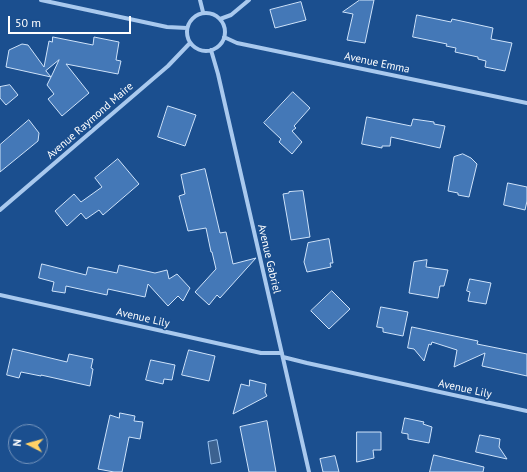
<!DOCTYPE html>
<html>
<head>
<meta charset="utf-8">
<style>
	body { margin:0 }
	#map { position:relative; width:527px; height:472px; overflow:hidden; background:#1b4f8f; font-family:"PT Sans",sans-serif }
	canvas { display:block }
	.north { position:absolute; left:8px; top:424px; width:40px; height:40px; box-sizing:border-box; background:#1b4f8f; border:1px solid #7695bc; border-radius:50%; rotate:276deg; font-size:11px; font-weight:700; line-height:16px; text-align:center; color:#fff }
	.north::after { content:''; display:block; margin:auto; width:14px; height:18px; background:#ffd166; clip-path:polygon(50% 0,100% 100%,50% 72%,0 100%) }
	.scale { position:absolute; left:8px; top:16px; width:123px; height:18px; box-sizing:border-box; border:2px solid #fff; border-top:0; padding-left:5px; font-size:12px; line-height:14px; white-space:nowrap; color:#fff; -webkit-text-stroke:3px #1b4f8f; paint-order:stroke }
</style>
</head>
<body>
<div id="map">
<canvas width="527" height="472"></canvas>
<div class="north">N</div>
<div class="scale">50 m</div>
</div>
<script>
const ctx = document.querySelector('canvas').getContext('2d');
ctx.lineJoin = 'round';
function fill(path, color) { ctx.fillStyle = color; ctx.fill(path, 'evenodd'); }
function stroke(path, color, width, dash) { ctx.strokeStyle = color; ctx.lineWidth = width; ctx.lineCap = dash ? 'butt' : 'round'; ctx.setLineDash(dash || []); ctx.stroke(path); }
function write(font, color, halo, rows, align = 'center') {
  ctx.font = font + ' "PT Sans",sans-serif'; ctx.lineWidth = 3.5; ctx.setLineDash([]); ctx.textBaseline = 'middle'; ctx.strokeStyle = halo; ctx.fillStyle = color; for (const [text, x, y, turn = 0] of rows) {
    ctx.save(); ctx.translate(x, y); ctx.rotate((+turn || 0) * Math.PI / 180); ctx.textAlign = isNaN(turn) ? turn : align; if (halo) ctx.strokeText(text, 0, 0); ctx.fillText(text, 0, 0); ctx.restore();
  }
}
const water = new Path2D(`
	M217,440L221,462L211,464L208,442Z`);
fill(water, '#3c6290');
stroke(water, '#9cc4f0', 1);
const building = new Path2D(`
	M360,0H374L365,43L347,40L353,14L343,12Z
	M301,2L306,20L275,28L270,10Z
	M417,15L451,22L452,19L493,28L491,39L512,43L505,71L485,67L486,61L478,59V57L455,52L456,48L446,46L447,44L413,37Z
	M53,37L93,45L94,37L119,42L116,60L121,61L118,74L66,64L89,93L62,116L48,99L54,94L47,85L51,77L6,67L9,50L22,44L28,45L44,67L49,41L52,42ZM59,60L52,75L51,77L46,71Z
	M10,85L18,95L6,105L0,98V87Z
	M293,92L310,108L294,126L296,128L292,131L302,142L292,154L279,142L281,139L264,123Z
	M168,106L196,115L185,146L158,137Z
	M367,117L411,126L413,119L434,122V124L445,126L440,148L391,137L390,146H382V148L362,144Z
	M29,120L39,133L38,141L0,172V145Z
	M463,154L471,158L477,164L469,197L458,195V193L448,191L454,157Z
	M118,159L139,184L103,215L99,210L86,219L81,213L67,226L55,211L74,194L81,202L102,187L95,178Z
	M205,169L220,233L226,232L233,264L256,258L220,298L217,295L209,305L195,292L216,269L212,252H211L206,228L188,231L179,196L185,194L181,175Z
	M508,183L527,187V201L525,210L504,205Z
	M303,191L310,237L291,240L283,194L289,193V192Z
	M329,239L333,263H330L331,267L307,272L304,262L308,243Z
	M427,260L426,267L448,270L444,286H440L438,298L409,293L414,262Z
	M42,264L86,275L88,267L117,273L119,265L155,273L167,270L169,279L177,274L190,288L183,301L178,296L168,306L148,284L145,297L108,289L107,295L66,286L65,293L52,291L54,282L39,278Z
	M470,279L491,283L486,304L468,301L470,292L467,291Z
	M332,291L350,309L329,329L311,311Z
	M381,307L408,312L403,336L383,332V328L377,327Z
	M412,327L478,341L477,344L527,354V376L482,366L485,353L454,367L457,350L432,342L431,345L429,344L424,361L414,349L408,348Z
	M13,349L67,362L69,354L93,359L91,368L93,369L90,386L41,375V376L21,372L19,378L7,375Z
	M189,350L215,356L209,381L182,375Z
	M151,360L175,365L172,380L164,379L163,384L146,380Z
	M250,380L266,384L265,392L267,396L233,414L241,384L249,386Z
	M120,413L135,416L134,421L143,422L140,439L129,437L122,472H114L98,469L110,415L119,418Z
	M405,418L424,422L423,424L432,427L429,443L408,439V434L402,433Z
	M267,421L276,472H249L240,427Z
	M357,432H381V450H373L374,458L357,462Z
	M480,435L500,439L499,447L507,459L476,452Z
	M434,455L484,467L483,472H430Z
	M335,456L339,472H323L320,459Z`);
fill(building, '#4478b7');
stroke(building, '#cfe3fa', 1);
stroke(new Path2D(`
	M41,0L167,27L187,28
	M200,0L203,12
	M187 32a19 19 0 1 1 38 0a19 19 0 1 1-38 0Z
	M220,19L231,15L249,0
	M224,37L237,43L527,103
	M211,50L218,74L309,472
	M0,210L168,66L190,43
	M0,295L261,353H282
	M283,357L307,363L527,411`), '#a9c9ee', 4);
write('11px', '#fff', '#1b4f8f', [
	["Avenue Emma",377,63,12],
	["Avenue Raymond Maire",90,121,-41],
	["Avenue Gabriel",269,259,77],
	["Avenue Lily",143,318,13],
	["Avenue Lily",465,389,12]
]);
</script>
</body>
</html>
